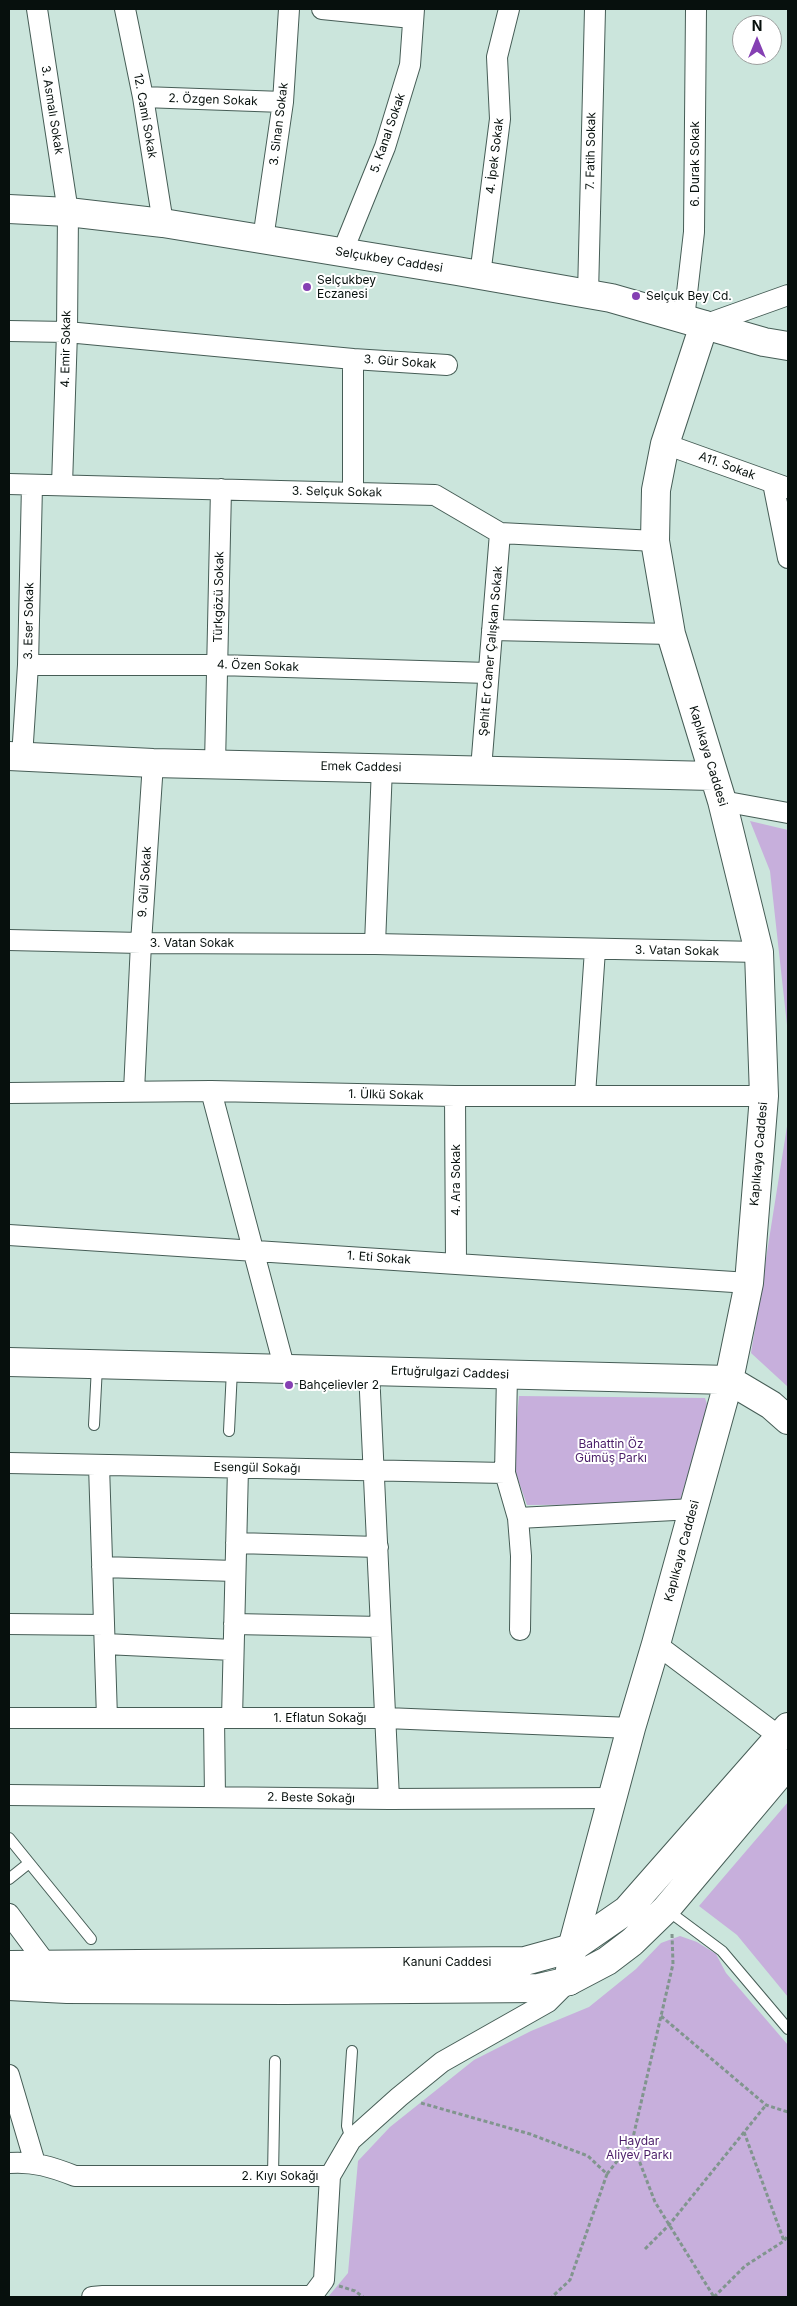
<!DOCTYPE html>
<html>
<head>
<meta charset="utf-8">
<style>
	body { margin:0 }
	#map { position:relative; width:797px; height:2306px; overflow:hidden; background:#cbe5dc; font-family:Inter,sans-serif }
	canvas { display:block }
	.frame { position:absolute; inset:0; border:10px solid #07100d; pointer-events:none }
	.north { position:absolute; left:732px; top:15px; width:50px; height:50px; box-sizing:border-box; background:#fff; border:1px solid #9c9f9e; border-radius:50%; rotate:0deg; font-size:14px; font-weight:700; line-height:20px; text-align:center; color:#07100d }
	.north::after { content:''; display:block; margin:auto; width:18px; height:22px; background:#8540b3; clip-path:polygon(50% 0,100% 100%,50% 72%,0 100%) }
</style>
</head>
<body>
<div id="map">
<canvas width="797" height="2306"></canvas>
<div class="frame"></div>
<div class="north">N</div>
</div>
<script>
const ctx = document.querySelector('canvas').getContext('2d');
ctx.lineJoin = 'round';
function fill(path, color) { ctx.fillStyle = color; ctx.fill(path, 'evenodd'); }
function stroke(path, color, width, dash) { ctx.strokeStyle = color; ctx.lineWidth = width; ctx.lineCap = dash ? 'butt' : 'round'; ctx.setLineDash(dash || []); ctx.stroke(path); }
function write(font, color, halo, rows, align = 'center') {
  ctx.font = font + ' Inter,sans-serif'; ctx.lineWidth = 4; ctx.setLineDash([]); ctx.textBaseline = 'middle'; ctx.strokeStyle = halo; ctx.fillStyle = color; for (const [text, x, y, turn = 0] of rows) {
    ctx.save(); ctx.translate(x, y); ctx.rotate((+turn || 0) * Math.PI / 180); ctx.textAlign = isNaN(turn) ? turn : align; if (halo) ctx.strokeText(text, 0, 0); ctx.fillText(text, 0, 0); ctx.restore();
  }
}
fill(new Path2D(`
	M750,821L788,830V1053L787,1025L770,871Z
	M788,1120V1387L751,1353Z
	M519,1396L705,1398L708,1407L679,1504L527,1505L513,1465Z
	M788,1802V1997L737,1935L699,1906Z
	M680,1936L697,1942L716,1954L726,1973L788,2045V2297H328L348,2273L358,2161L390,2127L474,2060L531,2031L589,2007L636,1969L661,1943Z`), '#c7afdc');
const lane = new Path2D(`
	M94,1425L97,1366
	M229,1431L232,1370
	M9,1838L91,1939
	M9,1879L29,1863
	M667,1910L722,1951L788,2029
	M351,2140L347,2126L352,2051
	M273,2176L275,2061`);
const street = new Path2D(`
	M37,9L68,212L67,332L62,485
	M125,9L143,97L163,223
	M322,9L412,18
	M143,97L283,102
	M263,239L283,102L289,9
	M342,253L385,147L410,65L414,9
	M480,275L500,119L497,57L509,9
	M588,294L595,9
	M684,319L694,232L696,9
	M704,325L788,295
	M9,331L67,332L353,359V492
	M353,359L447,365
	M665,444L788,488
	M773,483L788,558
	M9,484L435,495L500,533L655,541
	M492,630L671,634
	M28,665H218L488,673
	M22,757L28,665L32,485
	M215,764L221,489
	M481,769L500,533
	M722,801L788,813
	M9,940L141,943L375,944L759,952
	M375,944L382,767
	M134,1091L141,943L153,763
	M211,1091L285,1370
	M9,1093L211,1091L455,1096H764
	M585,1095L595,950
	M455,1096L456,1263
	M9,1235L749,1283
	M369,1371L389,1799
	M507,1375L505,1473L518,1518L521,1556L520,1630
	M9,1463L505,1473
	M99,1465L107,1718
	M518,1518L694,1509
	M236,1543L378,1547
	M102,1567L235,1571
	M9,1624L104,1625
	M234,1624L381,1627
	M105,1644L233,1650
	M656,1644L780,1737
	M9,1718H386L631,1728
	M214,1718L215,1797
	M232,1718L238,1468
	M9,1795L389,1799L613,1798
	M9,1914L53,1973
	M9,2075L35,2163
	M9,2163C33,2161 52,2167 75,2176H330L351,2140L399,2097L442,2062L548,2002L569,1981
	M92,2297L103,2296H312L324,2280L330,2176`);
const secondary = new Path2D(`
	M9,756L153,763L713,776
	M9,1362L729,1380L771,1405L788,1420
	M569,1981L572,1948L631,1728L656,1644L729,1380L749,1283L764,1096L759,952L722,801L671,634L655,541L656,490L665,444L704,325`);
const primary = new Path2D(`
	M9,209L68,212L163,223L457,271L611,298L764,342L788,346
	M9,1965L525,1961L572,1948L627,1910L788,1727
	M9,1986L67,1989L285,1990L539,1988L569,1981L607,1961L632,1942L666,1909L788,1764`);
stroke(lane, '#465d56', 12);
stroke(street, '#465d56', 22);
stroke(secondary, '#465d56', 30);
stroke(primary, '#465d56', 30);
stroke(new Path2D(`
	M672,1934L673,1964L632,2142L655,2202L714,2297
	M661,2016L766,2105L788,2112
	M421,2103L530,2134L588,2156L607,2174L570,2280L552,2297
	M744,2132L784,2241
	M607,2174L632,2142
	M645,2249L669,2225L766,2105
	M339,2286L355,2291L363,2297
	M714,2297L745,2266L784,2241L788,2235`), '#81958e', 3, [4, 2.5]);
stroke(lane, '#fff', 10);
stroke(street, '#fff', 20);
stroke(secondary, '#fff', 28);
stroke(primary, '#fff', 28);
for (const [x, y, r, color] of [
	[307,287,5,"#8540b3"],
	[636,296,5,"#8540b3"],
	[289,1385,5,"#8540b3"]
]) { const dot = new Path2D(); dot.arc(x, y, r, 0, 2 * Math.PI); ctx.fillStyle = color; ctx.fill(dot); stroke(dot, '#fff', 2); }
write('12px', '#07100d', '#fff', [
	["2. Özgen Sokak",213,100,2],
	["3. Asmalı Sokak",52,110,81],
	["12. Cami Sokak",145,116,80],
	["3. Sinan Sokak",279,124,-83],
	["5. Kanal Sokak",388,133,-71],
	["7. Fatih Sokak",591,151,-89],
	["4. İpek Sokak",495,156,-83],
	["6. Durak Sokak",695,164,-90],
	["Selçukbey Caddesi",389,260,9],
	["4. Emir Sokak",66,349,-89],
	["3. Gür Sokak",400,362,4],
	["A11. Sokak",727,466,20],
	["3. Selçuk Sokak",337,492,1],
	["Türkgözü Sokak",219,597,-89],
	["3. Eser Sokak",29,621,-89],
	["Şehit Er Caner Çalışkan Sokak",491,651,-85],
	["4. Özen Sokak",258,666,2],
	["Kaplıkaya Caddesi",708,756,73],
	["Emek Caddesi",361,767,1],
	["9. Gül Sokak",145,882,-86],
	["3. Vatan Sokak",192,943],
	["3. Vatan Sokak",677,951,1],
	["1. Ülkü Sokak",386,1095,1],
	["Kaplıkaya Caddesi",759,1154,-85],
	["4. Ara Sokak",456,1180,-90],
	["1. Eti Sokak",379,1258,4],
	["Ertuğrulgazi Caddesi",450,1373,2],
	["Esengül Sokağı",257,1468,1],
	["Kaplıkaya Caddesi",682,1551,-75],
	["1. Eflatun Sokağı",320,1718],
	["2. Beste Sokağı",311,1798,1],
	["Kanuni Caddesi",447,1962],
	["2. Kıyı Sokağı",280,2176]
]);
write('12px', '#07100d', '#fff', [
	["Selçukbey",317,280],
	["Eczanesi",317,294],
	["Selçuk Bey Cd.",646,296],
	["Bahçelievler 2",299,1385]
], 'left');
write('12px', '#4a1d68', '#fff', [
	["Bahattin Öz",611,1444],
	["Gümüş Parkı",611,1458],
	["Haydar",639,2141],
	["Aliyev Parkı",639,2155]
]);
</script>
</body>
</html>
